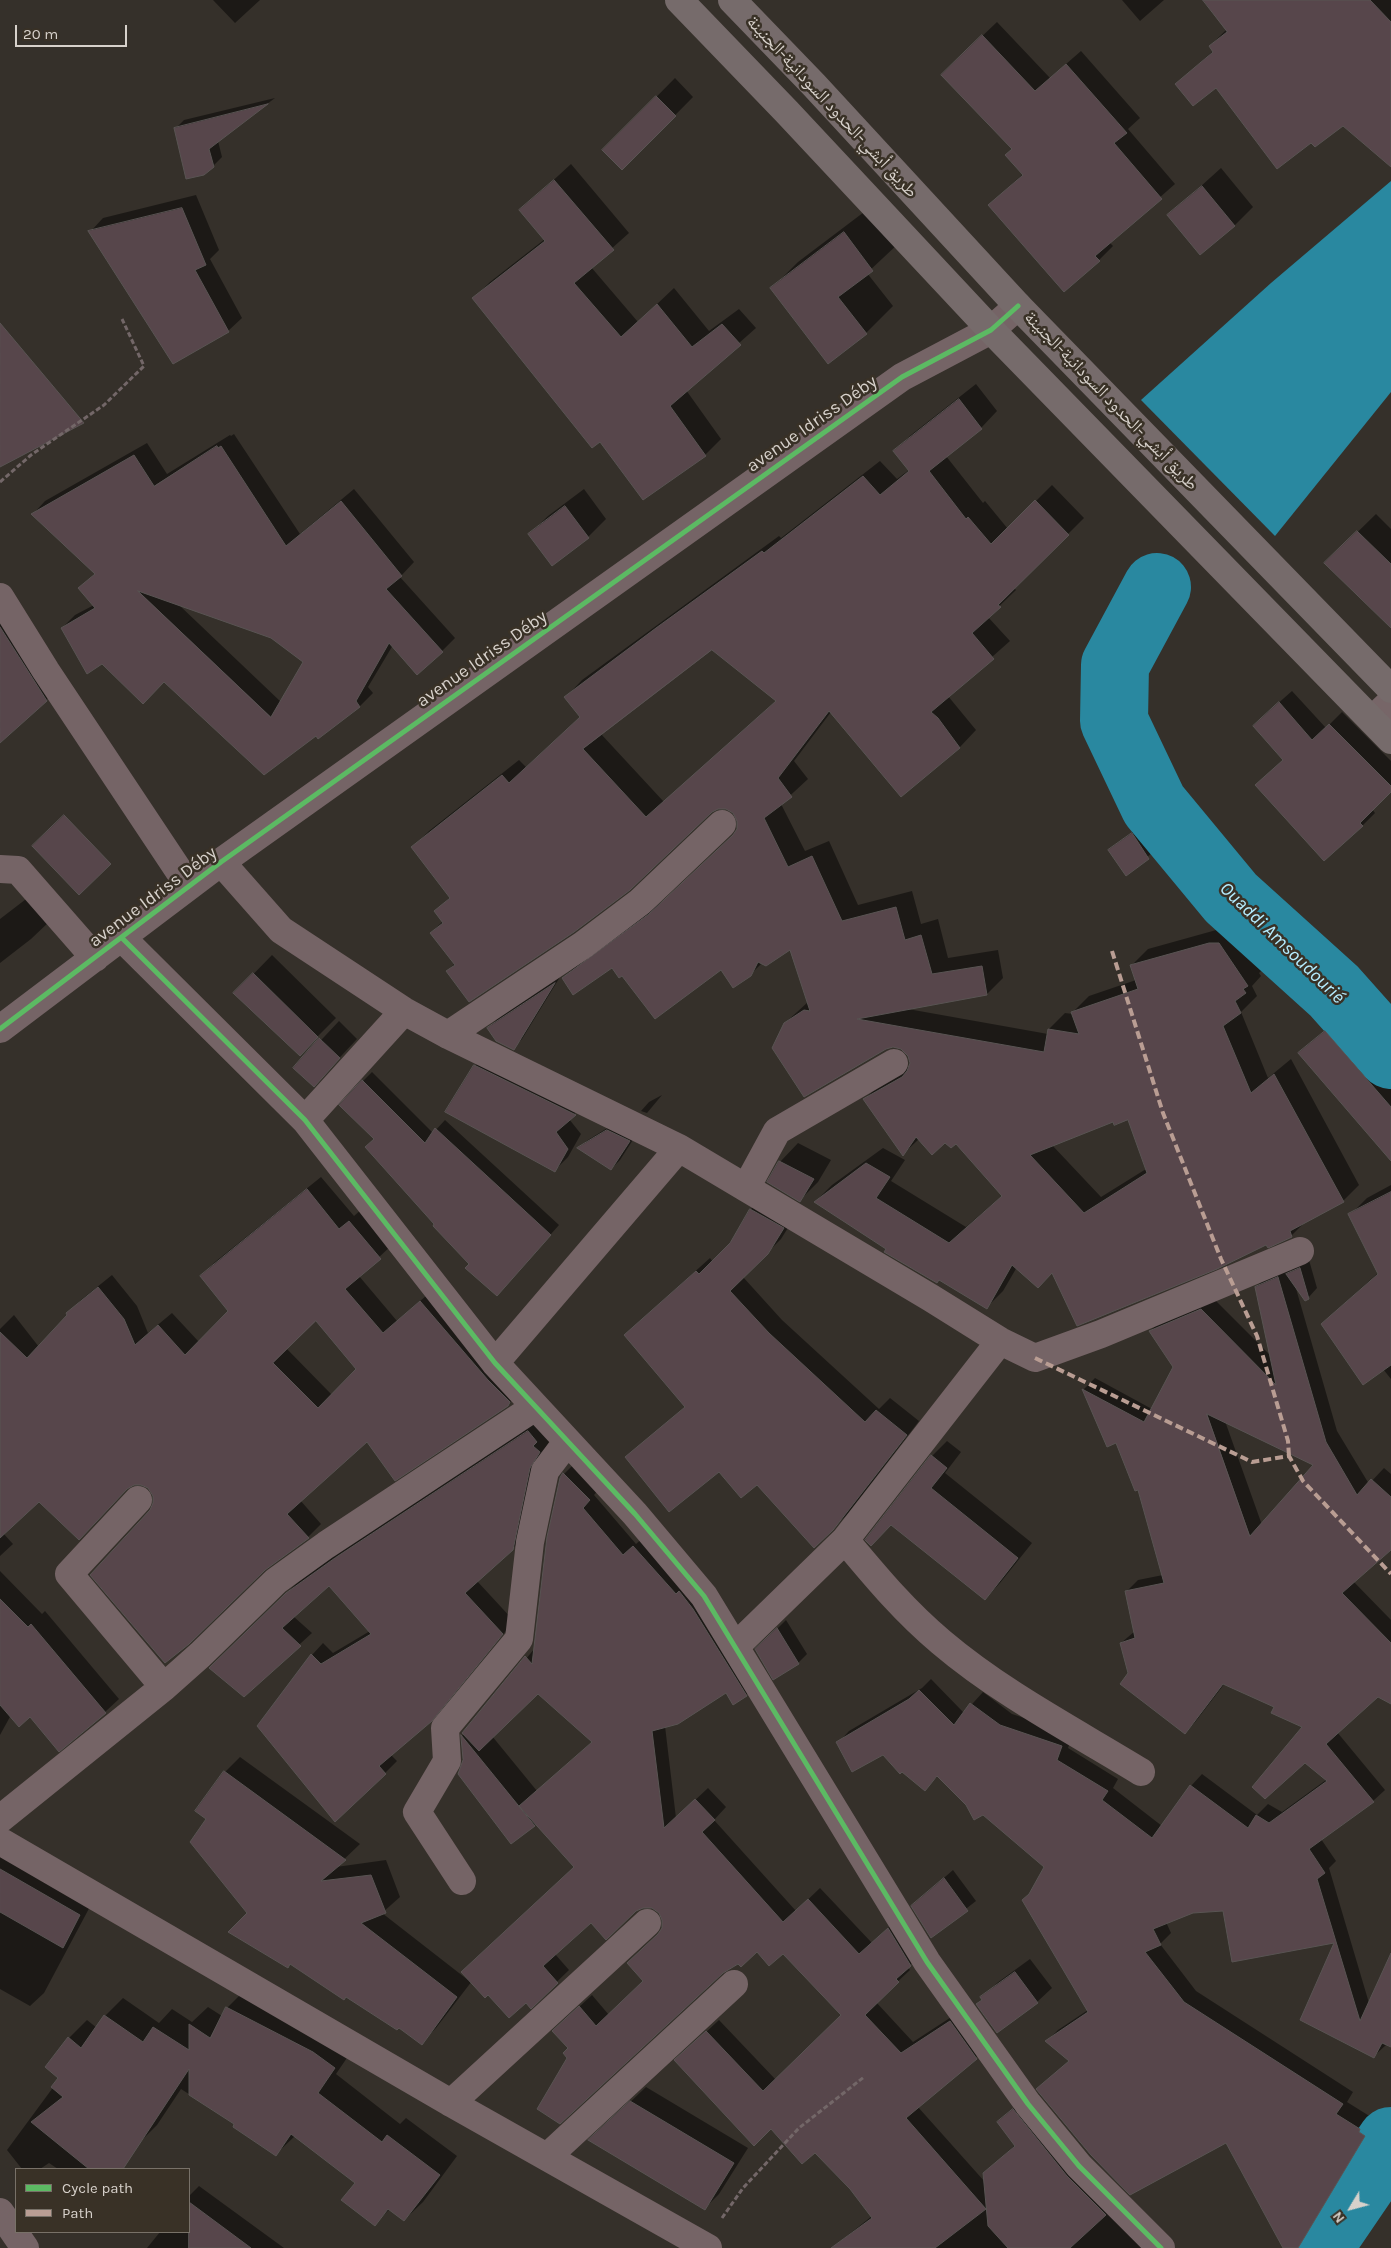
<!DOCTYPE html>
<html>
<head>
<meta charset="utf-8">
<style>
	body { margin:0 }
	#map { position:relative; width:1391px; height:2248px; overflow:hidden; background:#35302a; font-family:Karla,sans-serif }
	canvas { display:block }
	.legend { position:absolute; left:15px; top:2168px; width:175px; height:65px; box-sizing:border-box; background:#393126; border:1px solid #787168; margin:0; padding:6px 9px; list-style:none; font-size:15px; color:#d7d1cb }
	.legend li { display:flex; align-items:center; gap:10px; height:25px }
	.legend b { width:25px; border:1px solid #787168 }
	.north { position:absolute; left:1326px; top:2183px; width:50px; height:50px; -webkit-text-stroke:4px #393126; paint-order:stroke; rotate:233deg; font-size:14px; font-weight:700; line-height:20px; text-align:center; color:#d7d1cb }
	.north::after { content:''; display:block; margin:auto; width:18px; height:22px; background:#d7d1cb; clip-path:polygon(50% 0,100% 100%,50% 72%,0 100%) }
	.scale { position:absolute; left:15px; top:25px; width:112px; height:22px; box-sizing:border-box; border:2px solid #d7d1cb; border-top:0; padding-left:6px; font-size:15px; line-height:18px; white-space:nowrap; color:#d7d1cb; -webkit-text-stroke:4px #393126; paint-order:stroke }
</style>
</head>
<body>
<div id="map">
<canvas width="1391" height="2248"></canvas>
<ul class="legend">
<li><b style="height:6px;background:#5cba63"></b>Cycle path</li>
<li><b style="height:6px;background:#b99d93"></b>Path</li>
</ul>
<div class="north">N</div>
<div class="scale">20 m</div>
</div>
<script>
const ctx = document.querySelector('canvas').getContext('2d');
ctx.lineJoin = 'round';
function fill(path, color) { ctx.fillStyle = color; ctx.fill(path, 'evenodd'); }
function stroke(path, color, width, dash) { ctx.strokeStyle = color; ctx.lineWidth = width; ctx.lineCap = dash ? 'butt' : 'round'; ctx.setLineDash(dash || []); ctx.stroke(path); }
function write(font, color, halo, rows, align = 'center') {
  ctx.font = font + ' Karla,"Noto Naskh Arabic",sans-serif'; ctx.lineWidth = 5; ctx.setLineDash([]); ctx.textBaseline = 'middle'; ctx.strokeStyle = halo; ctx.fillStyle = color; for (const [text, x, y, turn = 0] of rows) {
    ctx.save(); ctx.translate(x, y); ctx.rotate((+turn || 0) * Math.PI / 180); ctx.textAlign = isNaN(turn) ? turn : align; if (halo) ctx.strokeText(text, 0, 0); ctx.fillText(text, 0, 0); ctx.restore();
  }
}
fill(new Path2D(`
	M1391,181V392L1275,536L1141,400L1271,283Z`), '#2988a0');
fill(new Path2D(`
	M213,0H260L235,23Z
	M1122,0H1164L1140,21Z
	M1227,0H1391V153L1343,125L1312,141L1216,86L1177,84L1214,50L1210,46L1227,29Z
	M997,22L1050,78L1081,51L1140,118L1128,129L1175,184L1109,242L1113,246L1099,260L989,205L1023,174L1014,149L956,61Z
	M675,78L693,97L622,169L604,150Z
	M275,98L218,141L222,157L213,166L175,129L184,120Z
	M571,164L629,233L591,267L638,322L674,288L709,331L739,309L756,328L686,390L721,439L705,455L600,440L474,298L490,282L545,239L521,210Z
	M1221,168L1253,207L1235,225L1200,254L1169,215Z
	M196,195L219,250L210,259L242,318L228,331L90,232L103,218Z
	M872,206L899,243L867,273L893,306L866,333L771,289L798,262Z
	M976,384L997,411L981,428L946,456L983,503L985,501L1008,529L1052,485L1084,518L1014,588L1016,590L988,617L1010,641L948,696L976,730L960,747L901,796L831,712L794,761L808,779L781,804L805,851L829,841L858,905L912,891L921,924L938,919L948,958L998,950L1003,978L987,994L908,1009L1048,1034L1049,1029L1065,1013L1073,1014V1012L1089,996L1136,980L1132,965L1148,949L1227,927H1235L1264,968L1259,973L1261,976L1252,986L1257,996L1241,1012L1268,1078L1291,1059L1359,1185L1343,1201L1307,1220L1291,1236L1267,1244L1053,1272L1017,1267L1003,1291L987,1307L887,1248L816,1201L832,1185L883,1148L905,1160L891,1181L966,1227L1003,1195L956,1142L919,1139L903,1154L865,1099L881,1083L910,1066L909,1055L902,1048L785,1023L808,1002L791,948L762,963L750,975L721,968L623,974L612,966L563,978L580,962L667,898L735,834L738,829V821L734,812L726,808H718L448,971L455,963L431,933L443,921L436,911L451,896L412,848L429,831L519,760L526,767L581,716L566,697L582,680L779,536L781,538L880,461L897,479L909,470L895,451L911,435ZM712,649L777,700L664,802L601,734ZM1128,1118L1146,1169L1101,1197L1052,1145L1114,1120Z
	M234,434L300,534L354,489L414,562L400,577L455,638L442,651L393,645L368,687L373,693L360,706L318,737L316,734L164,681L102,662L62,628L75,615L94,605L80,588L96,573L33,514L45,501L147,443L167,474L230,435L231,436ZM178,604L272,637L304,662L281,702Z
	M584,489L606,519L588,537L530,534L548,516Z
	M1376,514L1391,529V626L1326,563Z
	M0,598L57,690L0,742Z
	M1292,691L1326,728L1342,712L1391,761V790L1372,809L1375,813L1362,826L1284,759L1267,713Z
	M1141,825L1157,849L1126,874L1109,851Z
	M30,896L50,921L31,939L0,963V919Z
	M272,955L336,1018L300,1054L235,993Z
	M560,977L522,1039L513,1048L489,1028L497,1019Z
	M1343,1015L1391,1071V1159L1300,1054Z
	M339,1021L357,1039L314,1085L295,1068Z
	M488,1052L588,1101L569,1119L581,1134L568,1157L555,1170L475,1066Z
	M372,1072L433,1133L445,1120L559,1225L505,1286L470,1264L436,1224L375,1139L363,1081Z
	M662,1095L647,1113L641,1111L649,1102Z
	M617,1122L638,1132L620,1160L611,1169L579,1148L588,1140Z
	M798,1143L831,1160L818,1182L800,1200L780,1162Z
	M321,1177L354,1216L363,1208L393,1244L359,1276L397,1321L434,1289L521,1391L507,1405L367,1440L300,1500L321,1524L308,1537L151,1511L155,1503L154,1496L150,1488L141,1483L39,1501L3,1533L13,1544L0,1556V1329L14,1315L39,1347L81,1300L112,1275L137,1306L148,1333L172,1313L199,1342L230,1311L202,1276L215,1262ZM316,1319L358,1369L332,1395L286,1348Z
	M1391,1185V1379L1383,1369L1322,1324L1379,1272L1350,1215L1367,1198Z
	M765,1196L796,1215L781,1239L743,1277L782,1320L879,1409L890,1398L919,1421L847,1515L814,1546L758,1483L720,1470L627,1457L686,1406L639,1322L710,1258L713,1262L731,1244L751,1209Z
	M1309,1260L1317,1288L1308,1298L1295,1285L1337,1431L1369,1484L1384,1468L1391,1474V1548L1353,1581L1391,1620V1683L1337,1732L1385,1790L1373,1801L1321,1839L1336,1861L1329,1868L1369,2003L1391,1971V2046L1386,2045L1374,2056L1301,2019L1336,1941L1233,1961L1224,1910L1193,1912L1166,1922L1171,1933L1160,1944L1196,1991L1353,2092L1347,2102L1371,2117L1369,2120L1376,2124L1302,2247L1284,2248L1226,2141L1070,2060L1047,2041L1058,2030L1088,2010L1031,1892L1046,1867L983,1813L967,1804L938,1776L925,1789L884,1753L838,1743L849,1731L922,1688L931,1679L964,1713L983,1692L1012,1714L1073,1734L1068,1748L1118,1779L1113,1788L1162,1826L1191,1786L1202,1774L1257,1815L1268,1804L1282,1812L1326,1780L1304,1726L1276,1707L1225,1683L1196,1721L1185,1733L1129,1673L1121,1643L1135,1631L1126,1592L1138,1580L1163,1575L1138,1488L1116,1442L1108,1445L1084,1389L1095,1378L1152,1409L1174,1366L1150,1331L1162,1320L1213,1298L1272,1357L1256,1287L1268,1275L1289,1267L1290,1271L1296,1265ZM1225,1421L1315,1465L1262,1525Z
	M540,1420L551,1439L541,1455L525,1537L477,1581L514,1621L443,1708L390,1754L397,1761L385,1773L259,1726L312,1655L323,1643L333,1653L370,1631L329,1584L293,1616L312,1633L244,1695L211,1668L299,1581L348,1546Z
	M947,1441L961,1452L945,1473L1032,1543L1000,1583L985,1599L891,1523L867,1540L932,1456Z
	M576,1462L601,1487L594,1495L636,1544L646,1535L758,1684L746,1695L727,1692L665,1726L676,1818L708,1788L726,1807L714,1820L796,1911L820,1888L872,1943L900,1917L922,1953L908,1967L910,1970L876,2002L913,2042L962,2010L988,2047L918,2107L985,2182L984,2174L1015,2145L999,2122L1025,2098L1164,2248H832L872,2216L851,2188L815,2151L771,2128L688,2049L719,2020L776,2080L842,2015L783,1952L757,1951L569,2058L570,2048L566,2019L592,1995L609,2015L645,1981L663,1929L664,1920L659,1911L652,1907H643L591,1921L555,1954L569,1970L531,2007L526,2002L488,1993L472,1981L436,2028L421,2043L248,1913L207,1819L225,1772L240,1757L360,1844L336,1867L386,1860L400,1897L382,1913L468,1980L575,1867L536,1823L534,1825L464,1760L462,1736L535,1648L564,1474ZM538,1692L593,1741L537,1791L492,1736Z
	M0,1571L42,1614L45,1611L119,1699L105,1712L11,1715L0,1735Z
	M786,1620L807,1654L798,1663L756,1650Z
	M0,1848L93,1901L44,1993L30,2006L0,1989Z
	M953,1870L976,1901L931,1936L922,1897Z
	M1030,1959L1052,1988L1037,2002L978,2004L997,1983Z
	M245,1990L353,2049L336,2074L400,2124L406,2118L457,2156L423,2202L404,2220L390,2209L374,2224L356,2183L295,2136L276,2154L236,2124L181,2089L157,2125L139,2143L94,2169H58L49,2163L40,2169H22L7,2150L60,2078L46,2067L69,2038L87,2020L97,2028L105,2016L123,1998L159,2023L172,2009L192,2022L208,2007L222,2016L227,2008Z
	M646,2087L748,2148L719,2194L704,2209L605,2126Z
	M199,2186L284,2248H147L160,2232H189V2196Z`), '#0007');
stroke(new Path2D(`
	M1157,587L1115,665L1114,721L1154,805L1231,898L1334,991L1391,1055
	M1318,2248L1391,2141`), '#2988a0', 68);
const building = new Path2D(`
	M1203,0H1370L1391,22V167L1343,126L1315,147L1311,143L1277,169L1216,88L1193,106L1175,84L1213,52L1209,46L1227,32Z
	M982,35L1035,91L1066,64L1127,133L1114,143L1162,199L1095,256L1100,261L1064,292L988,205L1023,175L1005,155L1012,149L941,75Z
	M656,96L676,116L622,170L602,150Z
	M268,104L209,149L214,167L204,175L186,179L174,128Z
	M554,180L614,250L574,283L621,337L657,304L692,347L722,324L741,345L670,406L706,456L643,500L600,442L592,448L472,298L545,241L519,210Z
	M1202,186L1235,226L1200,255L1167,215Z
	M182,208L206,265L195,270L229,332L173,364L88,231Z
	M844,232L873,271L838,297L867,334L828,364L770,288Z
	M0,323L84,423L0,467Z
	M959,399L982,429L929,471L966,519L968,517L991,544L1035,500L1069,535L998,605L1001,607L972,633L994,659L931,712L938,718L960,748L901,797L829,711L778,778L792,797L764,818L788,867L812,856L842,921L896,907L905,940L921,935L932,974L982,966L987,995L857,1019L1044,1052L1048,1029L1079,1034L1071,1012L1138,989L1130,965L1209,943H1219L1248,986L1243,989L1246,993L1235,1001L1241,1013L1223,1026L1251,1093L1274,1074L1344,1202L1290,1231L1292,1237L1268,1248L1266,1245L1217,1269L1077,1326L1052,1273L1038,1288L1012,1265L987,1309L939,1280L937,1283L884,1252L886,1249L814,1202L866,1163L890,1177L876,1198L949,1243L1002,1196L956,1144L951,1148L945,1143L932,1155L916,1137L903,1156L863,1099L902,1077L907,1071L910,1063L908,1056L901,1049L893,1047L886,1049L804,1097L772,1048L784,1023L804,1010L810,1011L790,950L766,966L758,962L751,976L733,988L721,970L655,1019L622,976L619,978L612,968L573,995L562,978L649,914L733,835L737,829V821L733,813L726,809H718L712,812L630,890L574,932L469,1002L446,971L455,965L430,933L443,923L434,911L450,898L411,847L502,775L509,783L580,717L564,697L656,628L762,551L764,553L863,476L880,495L909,471L893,451ZM712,650L776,701L646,817L583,749ZM1128,1120L1147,1173L1084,1213L1030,1155L1113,1122L1114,1125Z
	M217,446L218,448L221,446L286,546L341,501L402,576L386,589L443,652L417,675L389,643L356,701L360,707L318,739L316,736L264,775L164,682L143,704L102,664L87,674L61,628L95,608L78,588L95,574L31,514L134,455L154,486ZM138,591L271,638L303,662L271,717Z
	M565,506L589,538L552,566L528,534Z
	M1357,531L1391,564V628L1324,563Z
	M0,627L47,701L0,743Z
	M1279,702L1312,740L1329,724L1391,786V792L1360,823L1363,826L1324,861L1255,785L1283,760L1253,726Z
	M64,815L111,864L79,895L32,846Z
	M1132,833L1149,859L1126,876L1108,850Z
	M253,973L318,1037L300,1056L233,993Z
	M555,983L514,1050L496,1041L487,1028Z
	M1325,1031L1391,1107V1161L1298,1053Z
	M319,1038L340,1058L314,1087L293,1068Z
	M474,1065L576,1115L556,1132L568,1149L555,1172L445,1112Z
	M362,1080L425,1143L435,1128L551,1235L497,1296L465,1268L469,1264L433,1226L434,1224L365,1147L374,1139L339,1105Z
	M607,1130L630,1141L611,1170L577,1148Z
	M779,1161L814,1179L800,1202L767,1182Z
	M307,1189L339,1229L349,1221L381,1259L345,1289L383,1333L420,1301L488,1380L510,1402L508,1406L395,1481L367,1442L287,1514L309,1538L265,1570L189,1644L165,1663L90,1575L150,1510L153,1503V1496L148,1488L141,1485H134L127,1489L79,1540L39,1502L0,1538V1332L27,1358L67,1315L66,1313L98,1287L124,1319L135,1345L158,1325L185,1355L228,1311L200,1276ZM316,1321L356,1369L318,1408L273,1363Z
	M1391,1192V1365L1363,1385L1321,1324L1378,1274L1348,1214Z
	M750,1209L784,1228L768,1254L730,1291L769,1333L865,1422L876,1410L907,1435L833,1530L814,1548L757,1485L741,1498L719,1472L669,1512L625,1457L685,1407L624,1335L696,1271L699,1274L730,1243Z
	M1300,1268L1309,1299L1305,1301L1286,1274Z
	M1278,1277L1326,1442L1357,1495L1371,1479L1391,1497V1550L1342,1593L1391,1643V1704L1378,1697L1326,1744L1374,1802L1309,1849L1325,1873L1317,1879L1360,2021L1391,1953V2047L1382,2043L1374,2058L1300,2020L1334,1943L1232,1962L1223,1911L1193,1913L1153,1929L1161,1945L1145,1952L1184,2002L1343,2104L1336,2114L1360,2129L1359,2132L1365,2136L1298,2248H1283L1226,2143L1130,2195L1091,2155L1036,2089L1069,2061L1045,2041L1088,2012L1022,1900L1029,1894L1044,1867L983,1815L974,1820L966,1805L937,1776L925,1791L902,1772L900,1774L883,1755L852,1772L836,1742L909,1699L919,1690L954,1725L970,1703L1000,1725L1062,1746L1057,1760L1108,1791L1102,1800L1152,1838L1190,1785L1248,1828L1256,1815L1269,1823L1327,1781L1305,1763L1265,1799L1252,1787L1302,1727L1271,1713L1274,1707L1223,1684L1185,1734L1120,1684L1128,1673L1120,1643L1135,1638L1125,1591L1164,1583L1138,1490L1135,1491L1116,1443L1107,1447L1082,1389L1144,1422L1173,1367L1149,1331L1201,1309L1276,1385L1255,1287ZM1207,1414L1313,1465L1250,1536Z
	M528,1431L537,1442L533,1446L540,1452L530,1468L513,1550L465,1593L503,1634L432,1721L379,1766L386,1774L335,1822L257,1726L311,1654L321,1664L371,1634L329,1586L282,1628L301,1646L244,1697L209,1668L286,1593L335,1558Z
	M931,1455L947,1468L931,1488L1018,1558L985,1600L891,1525L871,1546L865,1540Z
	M563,1473L590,1500L583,1508L623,1555L633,1546L676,1594L679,1591L693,1609L747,1696L733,1705L726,1693L678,1724L652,1731L664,1828L695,1799L715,1820L702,1832L783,1922L808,1899L859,1954L888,1928L911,1966L896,1979L899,1982L865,2015L901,2053L950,2021L977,2059L906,2118L986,2209L935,2248H831L872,2218L850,2189L815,2153L802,2164L771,2129L754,2146L674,2060L706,2031L763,2091L841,2015L783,1954L769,1966L757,1952L741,1967L738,1964L723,1973L560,2124L537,2109L567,2058L563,2053L568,2048L552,2031L579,2006L596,2026L643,1981L627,1963L658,1934L662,1928V1920L659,1913L652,1908H643L636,1911L606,1940L591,1923L543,1966L558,1983L531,2009L526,2003L509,2018L488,1995L485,1998L461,1972L574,1867L519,1806L592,1742L538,1694L479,1751L462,1733L525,1656L532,1664L547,1537L560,1478Z
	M0,1599L28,1627L31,1624L106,1713L59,1752L30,1717L19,1727L0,1705Z
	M777,1628L799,1664L773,1680L755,1649Z
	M461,1735L535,1826L511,1844L458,1774L463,1760Z
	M224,1771L346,1860L321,1881L371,1875L386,1913L361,1923L457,1997L422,2045L399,2028L397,2030L346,1997L344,2000L290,1964L288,1968L228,1932L247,1913L190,1842L206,1819L195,1811Z
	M0,1869L80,1915L63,1948L0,1912Z
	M944,1878L968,1911L931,1938L911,1906Z
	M1015,1972L1038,2003L997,2033L976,2004L982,2000L980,1997Z
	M226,2007L313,2052L335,2068L318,2093L382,2142L387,2135L440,2175L404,2221L388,2209L375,2226L341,2200L355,2183L291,2134L276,2156L233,2127L234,2124L189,2095V2069L123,2169H89L31,2122L63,2097L51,2087L58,2078L45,2067L68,2037L81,2048L104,2015L143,2042L153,2027L189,2050V2024L210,2038Z
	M630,2101L734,2163L705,2210L588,2140Z
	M1013,2109L1067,2176L1106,2215L1070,2248H1008L988,2226L983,2173L1015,2146L997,2122Z
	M189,2202L251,2248H189Z`);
fill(building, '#57464b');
stroke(building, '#595453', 1);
stroke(new Path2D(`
	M0,482L31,455L104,405L144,366L122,319
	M722,2218L743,2188L799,2128L864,2077`), '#736768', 3, [5, 2.5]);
stroke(new Path2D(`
	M0,597L46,671L189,886
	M221,862L281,930L404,1011L448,1035L679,1148L931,1298L1000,1341L1035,1358L1101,1334L1300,1251
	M0,869L18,870L95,958
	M122,938L305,1120L495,1363L635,1514L704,1596L927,1962L1028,2104L1079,2166L1161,2248
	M0,1029L221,862L902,377L991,330L1018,306
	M448,1035L583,945L640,902L722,824
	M305,1120L404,1011
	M746,1188L777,1131L894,1063
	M495,1363L679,1148
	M138,1500L69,1574L164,1687
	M845,1540C876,1577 904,1611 941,1642C1001,1693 1074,1731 1141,1772
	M736,1646L845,1540L1000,1341
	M0,1819L164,1687L200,1655L276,1581L326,1545L535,1407
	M0,1841L451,2103L708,2248
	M462,1881L417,1812L447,1761L445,1728L519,1639L530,1542L545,1471L567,1442
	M451,2103L647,1923
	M547,2157L734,1984
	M0,2212L25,2248`), '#756466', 28);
stroke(new Path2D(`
	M1372,720L1391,702`), '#776668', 28);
stroke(new Path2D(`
	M679,0L787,112L991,330L1391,740
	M732,0L814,85L1018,306L1391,689`), '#766b6b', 28);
stroke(new Path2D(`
	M1112,951L1163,1113L1221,1259L1257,1336L1288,1441L1289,1456
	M1035,1358L1252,1462L1289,1456L1303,1481L1391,1574`), '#b99d93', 4, [8, 4]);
stroke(new Path2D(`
	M122,938L305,1120L495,1363L635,1514L704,1596L927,1962L1028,2104L1079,2166L1161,2248
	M0,1029L221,862L902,377L991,330L1018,306`), '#5cba63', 5);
write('18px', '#d7d1cb', '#393126', [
	["طريق أبشي-الحدود السودانية-الجنينة",832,107,47],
	["طريق أبشي-الحدود السودانية-الجنينة",1111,401,46],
	["avenue Idriss Déby",812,424,-35],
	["avenue Idriss Déby",482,659,-35],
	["avenue Idriss Déby",153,897,-37]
]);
write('italic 19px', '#b5edff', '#393126', [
	["Ouaddi Amsoudourié",1282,943,44]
]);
</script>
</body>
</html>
